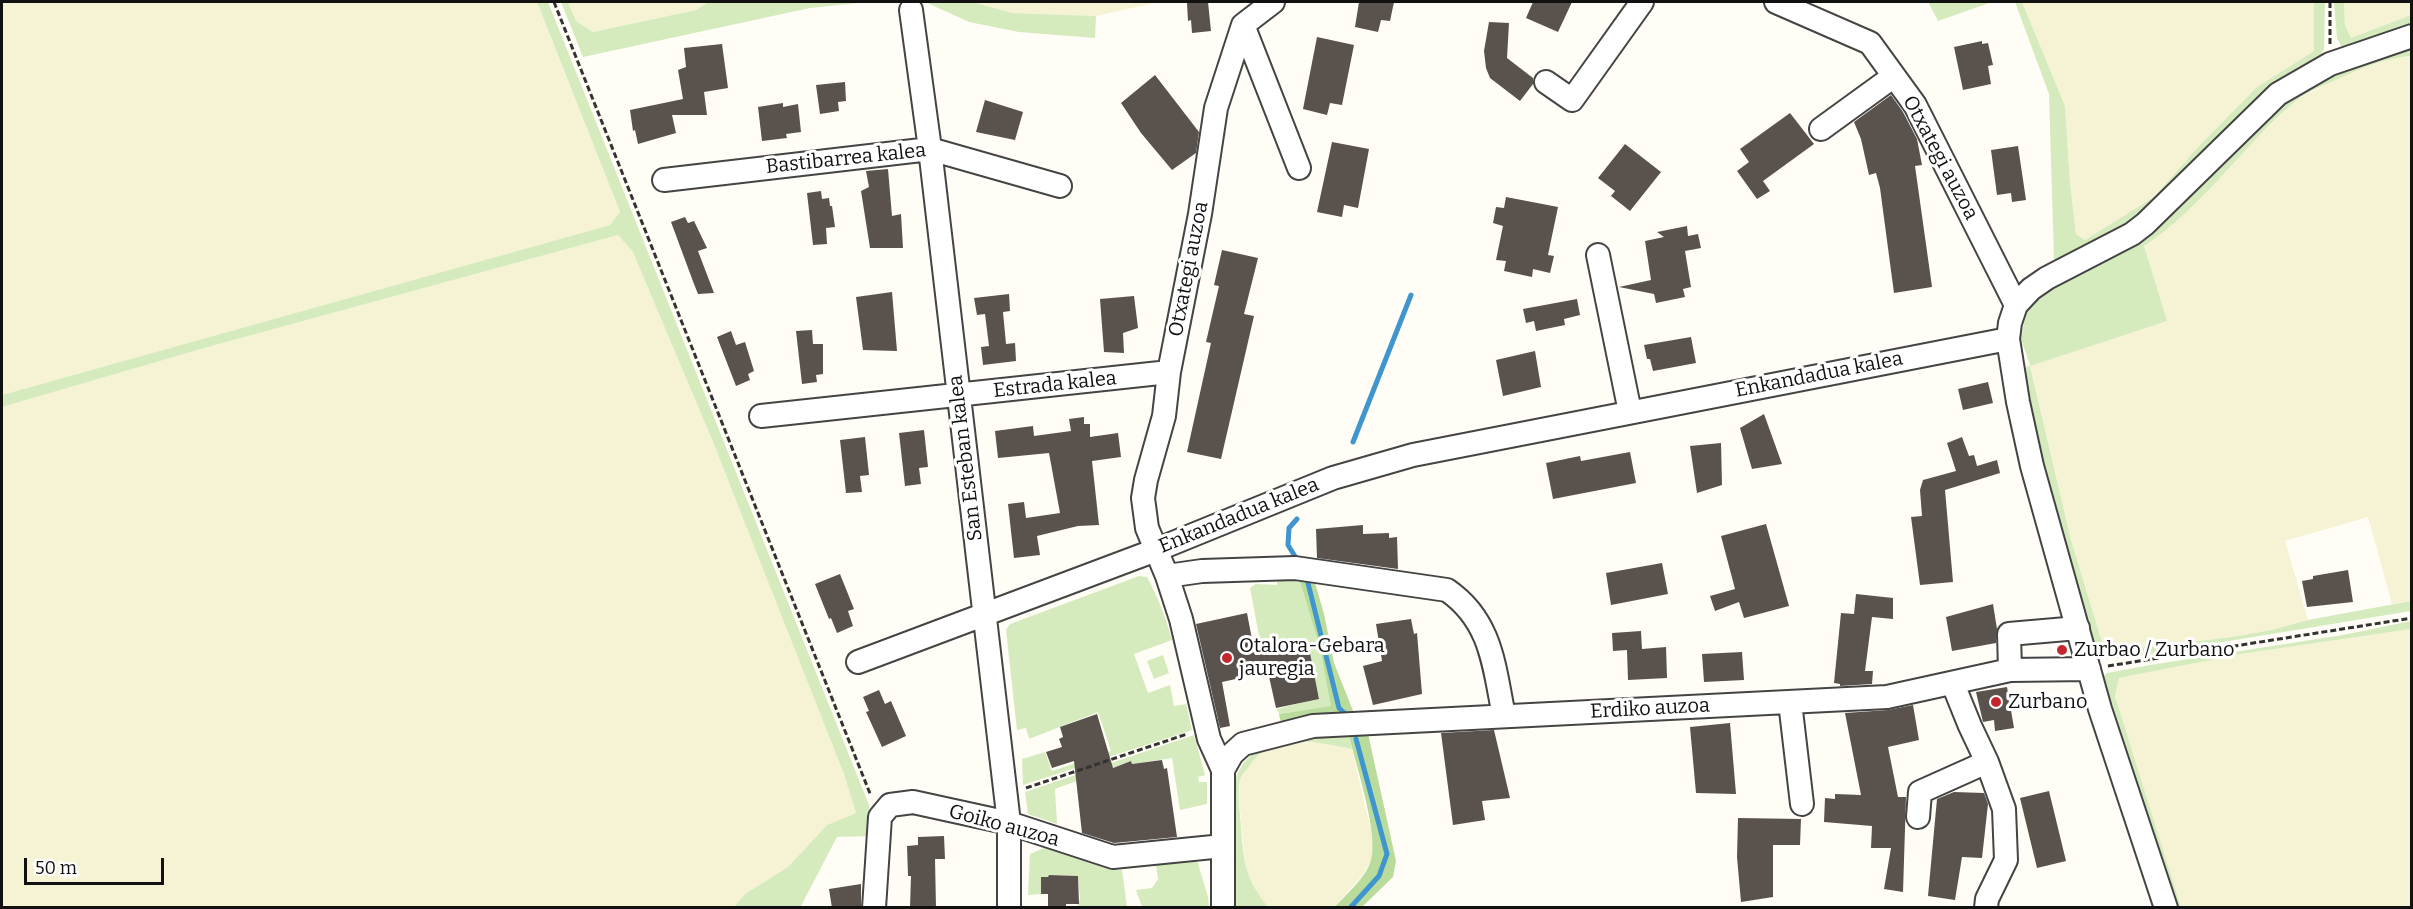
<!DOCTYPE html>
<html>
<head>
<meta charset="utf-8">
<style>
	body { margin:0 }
	#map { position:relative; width:2413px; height:909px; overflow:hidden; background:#fffdf5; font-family:Bitter,serif }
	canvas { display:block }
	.frame { position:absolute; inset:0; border:3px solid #111; pointer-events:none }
	.scale { position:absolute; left:24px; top:858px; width:140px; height:27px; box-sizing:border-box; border:3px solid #111; border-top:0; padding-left:8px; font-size:18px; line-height:21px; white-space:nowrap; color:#111; -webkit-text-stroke:4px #fff; paint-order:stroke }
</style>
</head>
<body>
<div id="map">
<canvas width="2413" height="909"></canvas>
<div class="frame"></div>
<div class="scale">50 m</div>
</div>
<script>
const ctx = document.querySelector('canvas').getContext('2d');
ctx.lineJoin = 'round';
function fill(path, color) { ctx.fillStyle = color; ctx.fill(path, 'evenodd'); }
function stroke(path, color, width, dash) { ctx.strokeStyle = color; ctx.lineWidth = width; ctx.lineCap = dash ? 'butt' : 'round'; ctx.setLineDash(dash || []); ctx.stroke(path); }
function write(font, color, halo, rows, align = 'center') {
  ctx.font = font + ' Bitter,serif'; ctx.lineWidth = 6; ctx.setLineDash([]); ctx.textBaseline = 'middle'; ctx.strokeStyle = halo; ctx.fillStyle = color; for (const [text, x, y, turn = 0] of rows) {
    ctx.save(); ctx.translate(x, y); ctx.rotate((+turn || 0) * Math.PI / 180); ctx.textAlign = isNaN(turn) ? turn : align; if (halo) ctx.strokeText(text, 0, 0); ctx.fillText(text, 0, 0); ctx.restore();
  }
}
fill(new Path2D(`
	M2,2H537L620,212L610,225L2,395Z
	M568,2H708L696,10L593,32L576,21Z
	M972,2H1159L1096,16L1013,13Z
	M2022,2H2314V51L2257,87L2198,147L2154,197L2085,240L2076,234L2070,184L2065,106Z
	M2344,2H2411V15L2351,38L2345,25Z
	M2411,56V601L2392,604L2368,517L2285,541L2308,620L2271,630L2232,637L2105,652L2071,540L2030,365L2166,321L2144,246L2190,207L2250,144L2299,98L2353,71L2397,57Z
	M618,235L633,251L713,442L845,774L856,813L827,825L788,867L745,894L734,907L2,908V407L208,347Z
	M2411,629V907H2181L2115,696L2119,678L2241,654Z
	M1289,742L1323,743L1352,749L1373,840L1371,861L1362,876L1334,907H1268L1254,890L1246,874L1239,798L1240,779L1256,756L1272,745Z`), '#f6f3d4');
fill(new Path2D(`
	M537,2H548L869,805L872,836L837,837L801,906L797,908L734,907L745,894L788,867L827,825L856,813L844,774L713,442L633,252L618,235L208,347L2,407V395L610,225L620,212Z
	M561,2H568L576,21L593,32L696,10L708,2H868L810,8L583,57Z
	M925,2H972L1013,13L1096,16L1095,38L1019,32L969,22Z
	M1928,2H1992L1938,21Z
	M2015,2H2022L2065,106L2070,183L2076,234L2085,240L2154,197L2198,147L2257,87L2314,51V2H2325L2324,49L2319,59L2139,219L2073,257L2054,260L2049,94Z
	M2334,2H2344L2345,25L2351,38L2411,15V25L2351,48L2342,47L2337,39Z
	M2411,46V56C2386,58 2360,68 2338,79C2325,85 2308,91 2297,100C2243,145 2203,207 2144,246L2167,321L2030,366L2071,540L2105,652L2232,637L2271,630L2308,620L2411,601V611L2126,658L2095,659L2058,530L2021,371L2030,365L2021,339L2026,313L2040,295L2064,279L2106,260L2142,238L2296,93L2339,69Z
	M1277,573L1298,575L1320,648L1332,706L1279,714L1277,709L1319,698L1307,643L1280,649L1265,667L1250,588L1256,584L1277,585Z
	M1139,576L1147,577C1158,597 1166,618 1172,640L1134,654L1148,693L1170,685L1174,706L1186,704L1192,730L1023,785L1022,759L1045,752L1052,771L1111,751L1098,712L1029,739L1026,728L1017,730L1006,630L1010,624Z
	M2411,621V629L2241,654L2119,678L2115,696L2181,907H2171L2101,679L2107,673L2150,665L2343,635Z
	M1163,655L1169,673L1154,679L1147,661Z
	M1348,732L1352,749C1317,742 1273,731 1250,765C1247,770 1241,775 1240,780C1237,795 1240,812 1241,826C1244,863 1244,877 1268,907L1236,908L1233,788C1246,732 1302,737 1348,732Z
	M1194,735L1205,775L1198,777L1199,782H1207V804L1180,810L1172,758L1132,764L1131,761L1055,789L1057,824L1028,814L1025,792Z
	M1044,848L1111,870H1122L1127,907H1077L1080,899L1078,876L1049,875V877H1042L1041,894L1028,895L1030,854Z
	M1155,859L1197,860L1208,897L1209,907H1142L1136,890L1152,888L1158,879Z`), '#d5ebbd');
fill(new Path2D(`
	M1298,575L1313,576L1324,614L1334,663L1355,716L1281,723L1279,714L1331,706L1320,648Z
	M1367,729L1396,861L1393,877L1362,907L1334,908C1346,894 1366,878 1371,860C1379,833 1355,762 1348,732Z`), '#b9dc9c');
stroke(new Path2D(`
	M1353,442L1411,295
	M1296,558L1288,545L1289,528L1297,519
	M1307,579L1339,708L1348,716
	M1350,908L1379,876L1387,854L1356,739`), '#3f96cf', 5);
fill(new Path2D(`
	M1208,2L1211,31L1192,33L1191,20L1188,21L1187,3Z
	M1359,2H1394L1390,21L1381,20L1378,32L1355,27Z
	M1533,2H1572L1558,32L1526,18Z
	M1489,22L1509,23L1507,58L1533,78V84L1520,101L1490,78L1486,68L1484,51Z
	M1317,37L1354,45L1342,105L1330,103L1327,115L1303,109Z
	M1982,41V44L1988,43L1993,65L1988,66L1991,84L1963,90L1954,47Z
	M722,44L728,88L704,92L707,115H672L676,133L638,144L635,130L633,131L630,110L683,99L678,70L686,67L684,48Z
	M1155,75L1199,132L1196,153L1172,170L1141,133L1121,103Z
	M845,82L846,101L838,102L839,111L820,114L816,85Z
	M1891,95L1903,112L1917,139L1922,165L1915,166L1932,287L1894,293L1880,188L1876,173L1869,175L1861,139L1854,122Z
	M985,100L1023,112L1015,140L976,132Z
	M783,103V107L798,104L801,132L786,134L787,138L762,141L758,107Z
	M1790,113L1814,144L1763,181L1770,191L1757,199L1737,171L1749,162L1740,149Z
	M1332,142L1369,149L1358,208L1344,205L1342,217L1317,212Z
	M1625,144L1661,172L1630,211L1611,196L1615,191L1598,178Z
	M2018,146L2026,200L2012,202L2011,193L1997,195L1991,150Z
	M888,169L892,216L901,214L903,248H870L861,191L869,187L866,171Z
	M821,191L822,199L829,198L830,206H832L835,227L826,228L827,244L813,245L807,193Z
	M1506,197L1558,207L1548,255L1554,256L1550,273L1533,269L1532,277L1504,271L1506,261L1496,260L1503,226L1493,223L1496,207L1504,208Z
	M685,217L688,223L694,221L707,248L698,251L714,293L698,294L694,284L671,222Z
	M1687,226L1688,236L1698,234L1701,248L1685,251L1691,287L1683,289L1685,297L1656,303L1654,294L1619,287L1651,280L1645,241L1664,237L1657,232Z
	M1222,250L1258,258L1244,314L1254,316L1221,459L1187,452L1211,343L1206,342L1219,286L1214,285Z
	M892,292L897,351L863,350L856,297Z
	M1009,294L1010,311L1003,312L1006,344L1015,343L1016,361L983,365L981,347L989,346L985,314L977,315L974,298Z
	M1134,296L1138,328L1123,333L1124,353L1104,352L1100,299Z
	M1577,299L1580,315L1564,319L1565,325L1536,331L1534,321L1526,323L1523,309Z
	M812,330L813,344H823V374L816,375L817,382L802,384L796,331Z
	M731,331L736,345L745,342L754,371L748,374L750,380L736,386L717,337Z
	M1691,337L1696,363L1653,371L1650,359H1647L1644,345Z
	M1535,351L1541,387L1503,396L1496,360Z
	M1988,382L1993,403L1963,410L1958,389Z
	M1764,414L1782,464L1752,469L1740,428Z
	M1084,417V424H1090V437L1118,433L1121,457L1092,461L1099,525L1078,526L1037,536L1040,555L1014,558L1008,504L1024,502L1026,518L1060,513L1049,453L998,458L995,431L1033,426L1034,436L1071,431L1069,419Z
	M924,430L928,467L919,468L921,484L905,486L899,433Z
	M865,437L869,475L860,476L862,492L846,493L840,440Z
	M1962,437L1969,456L1974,455L1977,466L1997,460L2000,473L1945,490L1953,582L1920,585L1911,517L1922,516L1920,490L1923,480L1956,471L1947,443Z
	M1721,443L1722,485L1697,493L1690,446Z
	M1630,452L1636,483L1553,499L1546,463L1580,456L1581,461Z
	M1766,524L1789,606L1744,618L1739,602L1715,611L1710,596L1735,589L1721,536Z
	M1363,525V534L1389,533V538L1397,537L1398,569L1317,558L1316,529Z
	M1662,563L1668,594L1611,605L1606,573Z
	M2348,570L2353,602L2307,607L2302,581L2313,579V576Z
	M840,574L854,609L848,611L853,626L837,633L831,618L829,619L815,584Z
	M1856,594L1893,598V619L1872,617L1865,671H1873L1872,684L1840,686V684L1834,683L1841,613L1854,614Z
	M1993,604L1997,629L1996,643L1952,651L1946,617Z
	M1247,613L1255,655L1308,643L1319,699L1276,708L1268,672L1222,682L1230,726L1220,728L1196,624Z
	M1411,619L1414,634L1417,633L1422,694L1373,705L1363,666L1382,661L1376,624Z
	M1641,631L1642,649L1666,647L1667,678L1628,680L1627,650L1613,651L1612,633Z
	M1742,652L1744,680L1704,682L1702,654Z
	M2007,687L2014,728L1995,731L1994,720L1983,722L1976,692Z
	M879,690L885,704L891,701L906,736L882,747L866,712L869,711L863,697Z
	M1913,705L1919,740L1888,747L1898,797H1906L1903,892L1884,889L1891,848H1871L1872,826L1824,822L1825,798L1835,799V794L1861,795L1845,713L1888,710Z
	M1097,714L1113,768L1131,761L1132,764L1162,760L1164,769L1167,768L1177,837L1114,843L1082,833L1074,761L1052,768L1046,752L1062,747L1059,739L1063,737L1060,727Z
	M1730,723L1736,794L1696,793L1690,727Z
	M1494,730L1510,798L1482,801L1485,820L1453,825L1441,733Z
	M2049,791L2066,861L2037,868L2020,798Z
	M1954,792L1984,793L1988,804L1982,858L1962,857L1955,900L1928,896L1937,799Z
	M1738,818L1801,819L1800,845H1773V897L1741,902L1737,857Z
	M944,836L945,859H935L936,908H910L911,876H908L907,846L918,845V837Z
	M1049,875L1078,876L1079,904H1066V908H1048V894H1041V877H1048Z
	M861,884V908H832L829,889Z`), '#5a524d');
const minor = new Path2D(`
	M1776,2L1870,43L1915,105L2016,305
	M911,10L930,149L1009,823V908
	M1243,25L1299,168
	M1546,82L1572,100L1642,2
	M1821,129L1894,76
	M664,180L930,149L1060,186
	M1598,255L1630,412
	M761,416L1169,372
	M1167,576L1202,571L1295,568L1447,590C1492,621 1494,667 1504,716
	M858,662L1156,550L1333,478L1413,455L2008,339
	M2010,670L2009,634L2078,628
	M1953,684L1970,726L1987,762L2004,809L2006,860L1987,899L1986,908
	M1790,702L1802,804
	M1223,770L1232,754L1243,744L1313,726L1887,697L2010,670L2089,669
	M1918,817L1920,792L1987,762
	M874,908L880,817L890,805L913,802L1009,823L1113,857L1223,846
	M1223,908V770L1209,739L1181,619L1167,576L1147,528L1143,498L1146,480L1164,416L1169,372L1200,214L1216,108L1243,25L1273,2
	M2166,908L2100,709L2032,466L2018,402L2008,339L2010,323L2016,305L2031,289L2047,278L2132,234L2145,224L2278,94L2330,64L2412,36`);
stroke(minor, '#444', 26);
stroke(new Path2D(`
	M554,2L871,796
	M2330,2V44
	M2108,666L2412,618
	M1026,788L1187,734`), '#333', 3, [6, 3]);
stroke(minor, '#fff', 22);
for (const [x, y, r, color] of [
	[2062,650,6,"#c4262e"],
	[1227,658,6,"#c4262e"],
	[1996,702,6,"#c4262e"]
]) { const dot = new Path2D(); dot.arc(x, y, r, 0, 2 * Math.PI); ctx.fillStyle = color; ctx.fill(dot); stroke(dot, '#fff', 2); }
write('20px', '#111', '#fff', [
	["Otxategi auzoa",1940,158,62],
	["Bastibarrea kalea",846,159,-6],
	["Otxategi auzoa",1189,269,-79],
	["Enkandadua kalea",1819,375,-11],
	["Estrada kalea",1055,385,-6],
	["San Esteban kalea",966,458,-97],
	["Enkandadua kalea",1239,516,-22],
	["Erdiko auzoa",1650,709,-3],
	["Goiko auzoa",1004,826,15]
]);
write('20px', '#111', '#fff', [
	["Otalora-Gebara",1239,646],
	["jauregia",1239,669],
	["Zurbao / Zurbano",2074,650],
	["Zurbano",2008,702]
], 'left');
</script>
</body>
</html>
